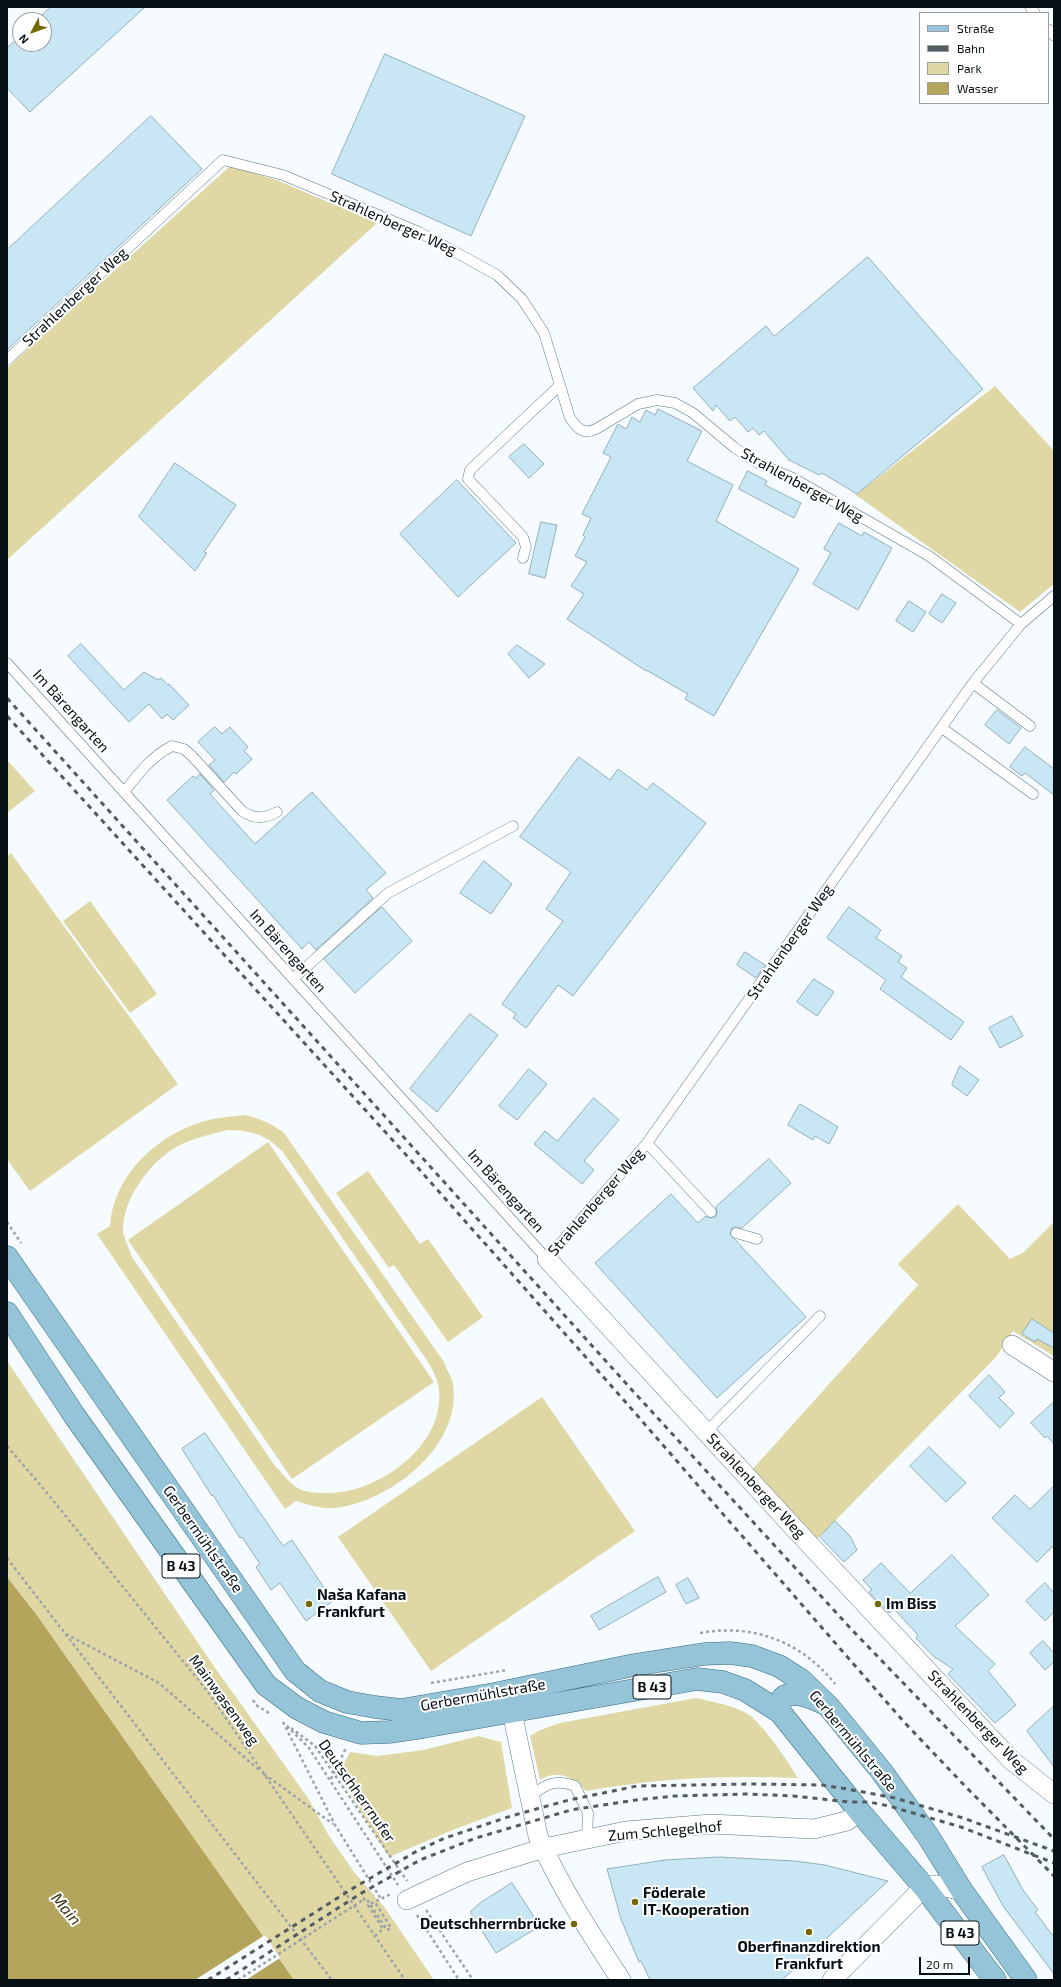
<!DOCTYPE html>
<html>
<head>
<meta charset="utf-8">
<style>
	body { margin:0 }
	#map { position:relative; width:1061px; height:1987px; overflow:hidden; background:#f5fbfe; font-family:"Exo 2",sans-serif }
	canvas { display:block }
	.frame { position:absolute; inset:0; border:8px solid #061015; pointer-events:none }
	.legend { position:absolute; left:919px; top:12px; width:130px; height:92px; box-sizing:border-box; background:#fff; border:1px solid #9b9fa1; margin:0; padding:5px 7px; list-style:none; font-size:12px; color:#061015 }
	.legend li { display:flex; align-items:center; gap:8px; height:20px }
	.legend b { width:20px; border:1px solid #9b9fa1 }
	.north { position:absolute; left:12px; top:12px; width:40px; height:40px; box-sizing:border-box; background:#fff; border:1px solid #9b9fa1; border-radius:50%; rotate:229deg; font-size:11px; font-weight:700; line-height:16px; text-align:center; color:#061015 }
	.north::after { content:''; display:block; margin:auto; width:14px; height:18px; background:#766800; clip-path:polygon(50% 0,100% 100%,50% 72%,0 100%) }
	.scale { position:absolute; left:919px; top:1957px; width:51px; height:18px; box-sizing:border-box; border:2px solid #061015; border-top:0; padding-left:5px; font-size:12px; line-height:14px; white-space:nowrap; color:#061015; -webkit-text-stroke:3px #fff; paint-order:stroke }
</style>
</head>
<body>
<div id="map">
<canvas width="1061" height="1987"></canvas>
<div class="frame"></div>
<ul class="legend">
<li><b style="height:5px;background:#95c4d8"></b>Straße</li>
<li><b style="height:5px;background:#535c61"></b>Bahn</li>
<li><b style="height:11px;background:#dfd7a4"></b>Park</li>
<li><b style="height:11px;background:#b3a65c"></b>Wasser</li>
</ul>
<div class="north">N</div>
<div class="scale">20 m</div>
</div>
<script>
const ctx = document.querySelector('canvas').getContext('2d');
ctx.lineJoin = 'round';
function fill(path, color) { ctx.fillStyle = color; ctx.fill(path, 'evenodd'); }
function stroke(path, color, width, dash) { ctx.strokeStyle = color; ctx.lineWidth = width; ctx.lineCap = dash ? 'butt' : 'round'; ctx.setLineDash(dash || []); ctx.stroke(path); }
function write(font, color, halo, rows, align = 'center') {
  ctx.font = font + ' "Exo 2",sans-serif'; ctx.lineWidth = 4; ctx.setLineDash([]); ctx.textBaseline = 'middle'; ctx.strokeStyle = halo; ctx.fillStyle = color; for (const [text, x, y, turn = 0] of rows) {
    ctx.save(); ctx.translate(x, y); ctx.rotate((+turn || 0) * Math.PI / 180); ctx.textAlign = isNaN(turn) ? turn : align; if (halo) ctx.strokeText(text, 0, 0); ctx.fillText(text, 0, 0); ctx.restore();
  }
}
fill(new Path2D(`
	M230,166L279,181L377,223L7,560V368Z
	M995,386L1054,451V584L1020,612L856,495Z
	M7,760L35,791L7,813Z
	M11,853L178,1084L30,1191L7,1159V857Z
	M90,901L157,994L130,1013L63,921Z
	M244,1115C259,1118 271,1123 284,1133L444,1362C446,1369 452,1377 453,1385C462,1446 390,1502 335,1508C322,1509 309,1505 296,1501L285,1509L97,1234L110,1226C113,1178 153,1139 196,1124C211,1118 228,1117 244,1115ZM228,1130C253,1131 265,1134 283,1152L426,1359C432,1368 438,1379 439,1390C445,1447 375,1496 323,1493C316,1493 306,1492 299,1489C290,1484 282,1473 275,1466L132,1257C129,1248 123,1237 123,1228C124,1199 147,1167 170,1151C187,1139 208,1135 228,1130Z
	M268,1142L434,1382L292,1479L128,1240Z
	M368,1171L420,1244L428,1239L483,1317L448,1342L394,1265L389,1268L336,1193Z
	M958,1204L1010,1259L1024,1252L1054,1222V1356L1013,1331L997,1356L816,1540L751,1471L918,1285L898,1264Z
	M7,1361L213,1665L308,1798L329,1836L354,1872L385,1908L434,1980H294L36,1614L7,1577Z
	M542,1397L635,1531L431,1671L338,1537Z
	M696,1698C713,1702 740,1706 753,1718C771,1735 785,1758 798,1778C725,1775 657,1778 586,1791C572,1777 558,1769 540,1780L530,1736L538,1731L560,1723Z
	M478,1736L501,1742L512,1808L455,1829L389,1857L338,1774L350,1752L377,1756L424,1750Z`), '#dfd7a4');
fill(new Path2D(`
	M7,1577L36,1614L294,1980H7Z`), '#b3a65c');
fill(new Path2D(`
	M265,1935L280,1958L246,1980H195Z`), '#f5fbfe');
const building = new Path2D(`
	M51,7H145L30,112L7,88V48L20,36V44H44V20H37Z
	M385,54L525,116L471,236L332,174Z
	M151,116L202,169L7,350V250Z
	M868,257L983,389L857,494L822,473L819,475L789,460L764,431L759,435L753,428L748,432L735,417L730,421L716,405L713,411L693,388L766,326L774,336Z
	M658,409L702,431L687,461L733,485L716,521L799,569L714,716L685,699L688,694L646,670V671L567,619L584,594L571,586L587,562L575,556L585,537L583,535L591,518L582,514L611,457L603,453L618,424L626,429L632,417L640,422L646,410L655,415Z
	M524,444L544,464L529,478L509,457Z
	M175,463L236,505L204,552L207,553L195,571L139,517Z
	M748,471L767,481L765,485L801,503L794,518L739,489Z
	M457,480L516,543L458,597L400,534Z
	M541,522L557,525L545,578L529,574Z
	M839,523L862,536L864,532L892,548L858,610L813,584L831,553L824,549Z
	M942,594L956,603L942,623L929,614Z
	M909,601L926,612L913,632L896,621Z
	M81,644L124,690L144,672L158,680L161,678L168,685L169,684L189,705L173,720L167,714L162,719L149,704L129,722L68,656Z
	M517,645L545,664L529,678L508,654Z
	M997,710L1021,728L1009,744L985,725Z
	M215,727L222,734L230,727L248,747L244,751L252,759L236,774L234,772L224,782L209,765L215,760L198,742Z
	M1025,747L1054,769V795L1025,773L1022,776L1010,767Z
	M579,757L610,780L618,769L647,790L653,783L706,823L573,996L558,985L526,1028L513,1018L516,1014L502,1004L563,921L546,909L571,872L520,837Z
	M200,774L214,790L210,794L255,844L312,792L386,873L366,890L373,898L316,950L309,942L302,949L167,800L193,776L196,778Z
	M484,861L512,884L491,914L460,893Z
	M382,907L412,941L355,993L324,959Z
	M849,907L881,930L876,938L902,956L898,962L907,968L901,977L964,1022L951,1040L880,989L886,980L827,938Z
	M745,952L765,965L756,978L737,965Z
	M814,979L834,992L817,1016L797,1002Z
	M470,1014L498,1035L437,1112L410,1089Z
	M1012,1016L1023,1036L1000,1048L989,1028Z
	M960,1066L979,1080L967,1096L952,1085Z
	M529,1069L547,1084L517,1120L499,1106Z
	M594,1098L619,1120L584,1161L594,1170L582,1184L534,1144L545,1131L557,1141Z
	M800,1104L838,1127L829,1144L815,1136L813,1140L788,1125Z
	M769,1159L791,1183L742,1228H732L730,1234L806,1317L717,1398L595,1263L671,1194L698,1223L706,1216L709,1218L715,1217L717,1214L716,1207Z
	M1032,1319L1054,1333V1348L1037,1339L1035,1342L1022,1334Z
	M989,1375L1005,1392L999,1398L1014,1413L1000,1428L969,1396Z
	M1054,1402V1444L1047,1436L1045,1438L1031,1423Z
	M205,1433L283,1546L292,1540L333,1601L306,1621L280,1583L271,1590L256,1567L260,1564L242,1537L240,1538L213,1495L212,1496L182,1449Z
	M929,1447L966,1483L946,1502L910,1466Z
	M1054,1486V1545L1037,1562L992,1518L1015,1495L1030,1509Z
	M835,1521L850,1536L857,1550L844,1562L820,1537Z
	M952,1555L989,1595L955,1626L995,1664L988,1671L1016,1705L995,1723L948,1674L953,1669L933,1656L916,1638L918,1635L894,1609L889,1613L869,1592L872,1590L863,1580L881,1563L910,1593Z
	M658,1577L666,1592L599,1630L591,1616Z
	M688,1578L699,1598L686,1604L676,1585Z
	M1045,1583L1054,1593V1612L1045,1621L1026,1601Z
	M1043,1641L1054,1653V1662L1045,1670L1030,1653Z
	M1054,1706V1767L1027,1731Z
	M1004,1855L1023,1890L1038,1910L1035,1912L1054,1937V1974L1003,1906L982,1867Z
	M719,1857L794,1861L825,1865L888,1881L782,1980H650L641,1961L639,1962L621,1919L607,1869L665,1860Z
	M512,1883L540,1926L496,1953L470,1912L480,1903Z`);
fill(building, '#c8e6f4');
stroke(building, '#92afbc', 1);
const lane = new Path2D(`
	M1030,7L1035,13
	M1048,29L1054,36
	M7,360L223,160L283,175L419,232L497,275L522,299L544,333L570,418C578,429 583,435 596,429L638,404L657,400L675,403L693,413L735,448L758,463L793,478L929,556L1021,624
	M523,558L526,547L523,537L468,479L470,470L560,385
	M7,663L547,1259L647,1143L973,683L1021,624L1054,596
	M973,683L1030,726
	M942,728L1033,794
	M124,792C138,774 152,756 172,746L184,749L192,756L242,811C254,819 264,819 277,812
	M293,979L388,893L513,826
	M647,1143L711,1212
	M736,1233L757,1239
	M706,1432L820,1316
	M529,1797C545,1785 554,1778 575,1786L588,1813L587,1839`);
const street = new Path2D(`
	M547,1259L796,1530L1011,1760L1054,1794
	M1012,1345L1054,1372
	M501,1701L512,1712L538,1836C560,1887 591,1934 621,1980
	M407,1900L467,1872L544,1848L626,1831L711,1824L814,1829L847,1821L859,1811
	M832,1980L924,1887L937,1885L962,1891`);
const primary = new Path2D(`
	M7,1257L295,1671L320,1691L347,1702L375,1707L401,1710L494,1694L634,1665L704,1654L730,1653L752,1656L779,1666L801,1680L829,1707L882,1772L928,1836L962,1891L1026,1980
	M7,1313L74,1415L266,1685L297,1708L324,1722L361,1733L389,1732L423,1727L697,1679L723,1682L745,1690L780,1712L859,1811L924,1887L995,1980
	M780,1712C776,1684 809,1696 823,1703`);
stroke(lane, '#5c7784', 11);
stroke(street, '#5c7784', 20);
stroke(primary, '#356c83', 23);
stroke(new Path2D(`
	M7,1222L21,1243
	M7,1446L43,1488L208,1692L405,1980
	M7,1558L332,1980
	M700,1633C753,1623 802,1642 835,1684
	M66,1634L159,1683L259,1770
	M431,1683L507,1670
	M253,1700L256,1705L269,1713
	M283,1722L335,1825L381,1899
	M287,1726L309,1748L398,1885
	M291,1728L315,1746L407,1881
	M264,1774L333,1824
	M331,1779L346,1748
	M363,1900L366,1898L387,1930L391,1928L375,1902
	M426,1910L473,1980
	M417,1915L459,1980
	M375,1936L383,1929L368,1905L391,1894`), '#9da4a8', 2.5, [3, 3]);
stroke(lane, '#fff', 10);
stroke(street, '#fff', 19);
stroke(primary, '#95c4d8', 22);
stroke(new Path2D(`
	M7,698L632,1390L853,1631L1054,1839
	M7,716L418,1168L622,1398L904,1722L965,1786L1054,1876
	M208,1980L355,1887L417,1851L445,1838L511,1816L569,1800L637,1786L750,1784L822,1785L847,1789L895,1798L963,1818L1054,1851
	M226,1980L360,1894L420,1860L476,1838L571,1810L636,1800L675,1796L747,1794L794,1796L849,1802H869L889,1806L961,1827L1054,1863`), '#535c61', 3, [5, 5]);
stroke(new Path2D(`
	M238,1980L363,1900`), '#9da4a8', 2.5, [3, 3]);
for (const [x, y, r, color] of [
	[309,1604,4,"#766800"],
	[878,1604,4,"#766800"],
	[635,1902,4,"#766800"],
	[574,1924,4,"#766800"],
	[809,1932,4,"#766800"]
]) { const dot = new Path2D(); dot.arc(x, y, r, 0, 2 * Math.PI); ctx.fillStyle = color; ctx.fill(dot); stroke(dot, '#fff', 1.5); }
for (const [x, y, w] of [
	[181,1566,38],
	[652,1687,38],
	[960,1933,38]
]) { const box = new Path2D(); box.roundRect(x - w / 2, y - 12, w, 24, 3); ctx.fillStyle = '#fff'; ctx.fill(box); stroke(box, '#061015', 1); }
write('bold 14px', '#061015', null, [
	["B 43",181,1566],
	["B 43",652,1687],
	["B 43",960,1933]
]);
write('15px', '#061015', '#fff', [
	["Strahlenberger Weg",393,223,24],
	["Strahlenberger Weg",75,297,-43],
	["Strahlenberger Weg",802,485,29],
	["Im Bärengarten",71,711,48],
	["Strahlenberger Weg",790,942,-55],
	["Im Bärengarten",288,951,48],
	["Im Bärengarten",506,1191,48],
	["Strahlenberger Weg",596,1202,-49],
	["Strahlenberger Weg",756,1486,47],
	["Gerbermühlstraße",203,1539,55],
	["Gerbermühlstraße",483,1695,-10],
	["Mainwasenweg",224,1700,54],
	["Strahlenberger Weg",978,1722,46],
	["Gerbermühlstraße",853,1741,50],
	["Deutschherrnufer",357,1791,55],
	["Zum Schlegelhof",665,1831,-5]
]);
write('bold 15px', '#061015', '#fff', [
	["Naša Kafana",317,1595],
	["Frankfurt",317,1612],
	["Im Biss",886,1604],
	["Föderale",643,1893],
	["IT-Kooperation",643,1910],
	["Deutschherrnbrücke",566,1924,"right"],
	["Oberfinanzdirektion",809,1947,"center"],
	["Frankfurt",809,1964,"center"]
], 'left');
write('italic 16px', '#332d0b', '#fff', [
	["Main",66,1909,50]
]);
</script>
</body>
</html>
